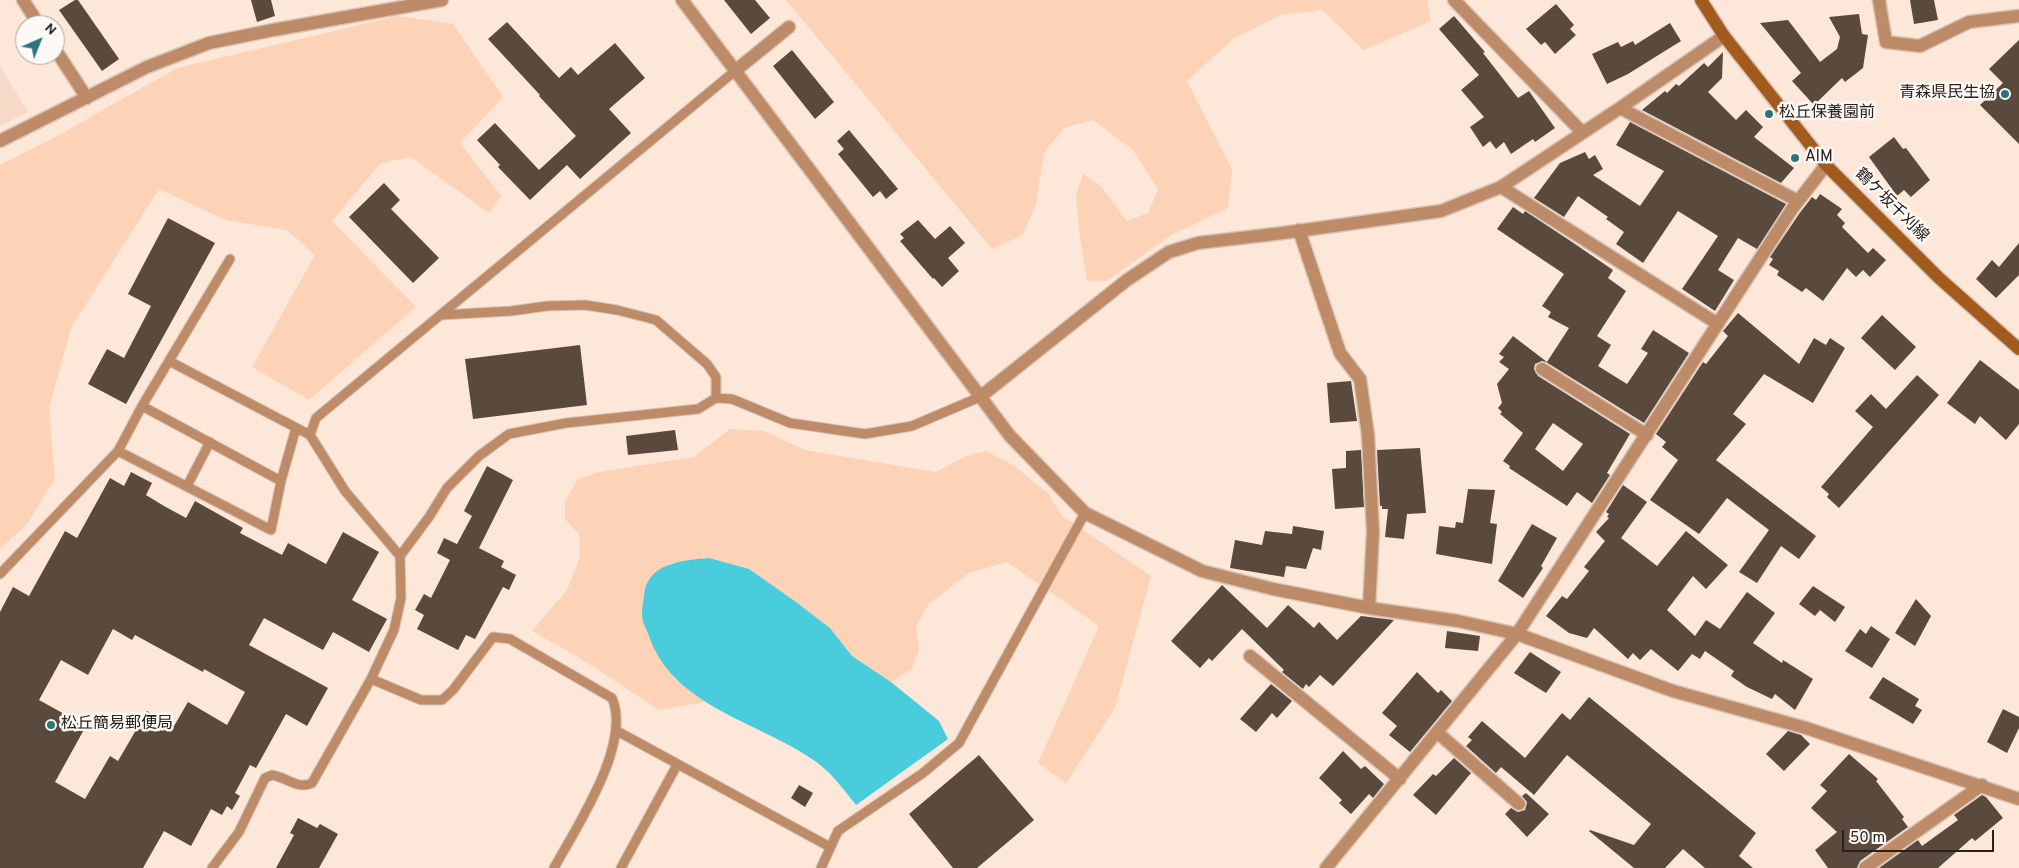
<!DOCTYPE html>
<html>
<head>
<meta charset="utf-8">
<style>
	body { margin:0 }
	#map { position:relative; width:2019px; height:868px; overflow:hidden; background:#fde7d8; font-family:Overpass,sans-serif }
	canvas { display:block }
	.north { position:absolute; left:15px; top:15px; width:50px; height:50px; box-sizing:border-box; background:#fcf8f5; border:1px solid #a8a29e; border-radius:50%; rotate:44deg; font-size:14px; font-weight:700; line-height:20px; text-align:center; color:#29211c }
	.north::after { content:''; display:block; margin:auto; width:18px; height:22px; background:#2b747d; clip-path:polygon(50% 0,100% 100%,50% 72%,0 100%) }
	.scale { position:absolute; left:1842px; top:830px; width:152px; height:22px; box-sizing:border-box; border:2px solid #29211c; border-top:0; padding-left:6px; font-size:15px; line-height:18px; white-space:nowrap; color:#29211c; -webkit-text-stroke:4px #fcf8f5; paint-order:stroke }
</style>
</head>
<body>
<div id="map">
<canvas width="2019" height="868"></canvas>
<div class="north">N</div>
<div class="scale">50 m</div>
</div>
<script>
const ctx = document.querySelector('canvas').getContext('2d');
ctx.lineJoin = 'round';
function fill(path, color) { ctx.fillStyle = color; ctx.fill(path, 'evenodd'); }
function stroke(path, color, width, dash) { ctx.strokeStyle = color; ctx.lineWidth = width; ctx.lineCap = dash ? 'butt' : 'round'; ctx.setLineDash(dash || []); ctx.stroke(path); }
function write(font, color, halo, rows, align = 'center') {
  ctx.font = font + ' Overpass,"Noto Sans JP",sans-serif'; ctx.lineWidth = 5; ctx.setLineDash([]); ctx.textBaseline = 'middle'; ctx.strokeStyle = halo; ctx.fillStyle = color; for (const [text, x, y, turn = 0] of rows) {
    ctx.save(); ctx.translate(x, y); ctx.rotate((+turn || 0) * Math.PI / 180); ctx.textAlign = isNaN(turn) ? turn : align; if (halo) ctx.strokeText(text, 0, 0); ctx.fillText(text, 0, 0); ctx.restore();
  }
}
fill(new Path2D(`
	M0,66L28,112L0,126Z`), '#f6dac7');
fill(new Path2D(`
	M786,0H1427L1431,21L1364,50L1322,10L1280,15L1233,39L1187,81L1232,170L1228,208L1171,235L1107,281H1087L1080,238L1076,195L1083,174L1101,186L1127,221L1148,213L1158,189L1133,150L1093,120L1064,128L1044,153L1036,204L1023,235L992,249Z
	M398,16L453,24L503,97L460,143L501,196L489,213L411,157L381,163L332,221L416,307L309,400L252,367L315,255L287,230L225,220L159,189L71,328L49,408L55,479L27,524L0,549V165L59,135L177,68Z
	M730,429L764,431L805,450L936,472L966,456L986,451L1013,465L1049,494L1061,515L1151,576L1115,708L1066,783L1038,763L1099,626L1007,562L969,573L929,604L916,626L919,651L911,670L891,682L852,656L830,628L796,602L709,558L669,563L674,678L705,702L659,710L583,660L532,631L567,590L580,557L579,534L565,519V501L578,479L599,472L694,457Z`), '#fcd3b7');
fill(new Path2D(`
	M709,558L749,569L796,602L830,628L852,656L891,682L939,721L948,739L856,805C843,789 832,773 815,761C760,722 673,707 649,636C647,630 642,622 642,615C642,608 643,602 644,596C646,563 683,560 709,558Z`), '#49ccdc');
fill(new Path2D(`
	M75,0H78L119,59L102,71L59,10Z
	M251,0H271L275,16L257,22Z
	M724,0H755L770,18L751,34Z
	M1910,0H1934L1938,20L1914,24Z
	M1556,4L1574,25L1570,29L1576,35L1555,54L1545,42L1541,45L1526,29Z
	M1859,14L1862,34L1868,35L1863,68L1845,82L1842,78L1814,105L1792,81L1801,73L1760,23L1788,20L1820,62L1837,49L1840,37L1829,17Z
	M1454,16L1485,52L1483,53L1518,98L1529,91L1555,128L1535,142L1533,139L1511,154L1504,142L1496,149L1490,141L1483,147L1470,127L1484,117L1461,90L1479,75L1439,29Z
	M507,22L559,78L571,67L578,75L615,43L645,78L609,109L631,133L580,179L567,165L530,200L498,167L500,165L477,140L495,123L539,170L576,136L539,96L540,95L488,39Z
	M1670,23L1681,41L1628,74L1607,84L1592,54L1618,42L1621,47L1633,41L1635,45Z
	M2019,40V144L1980,105L2003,83L1989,69Z
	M792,50L834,102L815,119L773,66Z
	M1723,52L1722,78L1708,92L1736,120L1746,110L1763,127L1754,137L1794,168L1781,183L1642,110L1665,91L1667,93L1676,84L1679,86L1704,63L1708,67Z
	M1630,122L1786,204L1757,249L1738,238L1718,270L1734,280L1715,311L1682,289L1718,236L1678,211L1643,263L1616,244L1624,232L1606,219L1608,217L1578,196L1564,217L1534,198L1560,163L1585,152L1589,159L1595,155L1603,169L1593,175L1640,206L1664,171L1616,145Z
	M849,130L898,189L886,199L880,191L873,197L838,154L844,149L837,141Z
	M1894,137L1903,149L1906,148L1930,180L1911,197L1904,190L1897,196L1869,157Z
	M384,183L400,200L391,209L439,258L413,283L349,217Z
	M1820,194L1842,209L1837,215L1845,223L1842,227L1868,253L1873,248L1886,260L1870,277L1863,270L1856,277L1847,268L1823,301L1806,288L1802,292L1777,275L1779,271L1769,265L1773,259L1770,257L1799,214L1812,197L1816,200Z
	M1513,207L1523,214L1525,211L1572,242L1613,270L1608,278L1626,291L1597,336L1611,345L1598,366L1627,384L1648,353L1641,349L1653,330L1689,353L1644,423L1546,362L1542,361L1535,364L1534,369L1538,376L1630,434L1607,473L1610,475L1592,503L1577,492L1567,506L1509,468L1510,466L1503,461L1523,433L1500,414L1502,412L1498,408L1502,403L1497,384L1509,369L1499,362L1504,357L1499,354L1513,336L1547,362L1569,328L1548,317L1551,312L1542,306L1564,274L1497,229ZM1553,423L1583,444L1563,471L1535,449Z
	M168,218L215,243L126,404L88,384L107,349L124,358L151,306L128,294Z
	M918,220L935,239L950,226L965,243L948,258L959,271L942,287L934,278L933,279L900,241L904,238L900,234Z
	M2019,243V275L1996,298L1976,279L1992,260L1999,267Z
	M1738,313L1799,364L1814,338L1826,345L1830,338L1845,348L1813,403L1764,374L1733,414L1746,424L1716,460L1816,536L1799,559L1781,546L1757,583L1739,572L1769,530L1727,498L1699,534L1650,500L1678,460L1662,447L1666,442L1656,434L1703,362L1706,364L1728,336L1723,331Z
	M1882,315L1916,347L1895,370L1861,338Z
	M580,345L587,405L473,419L465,359Z
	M1980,360L2019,390V424L2006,440L1980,416L1975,424L1947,403Z
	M1917,375L1939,395L1839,508L1827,497L1829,494L1821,487L1873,427L1855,411L1871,394L1886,409Z
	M1351,381L1357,421L1330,423L1327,383Z
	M675,430L678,450L628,455L626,436Z
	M1420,448L1426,513L1407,514L1404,539L1385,537L1388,509H1382V506H1380L1377,450Z
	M1361,450L1364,507L1335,509L1332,469L1346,468V451Z
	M487,466L513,480L479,548L504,561L501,567L516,575L509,590L503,587L475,639L466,635L458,650L417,629L424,615L415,610L424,594L431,598L450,560L437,553L444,538L457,544L472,516L464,511Z
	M131,472L152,483L146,495L164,506L186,518L195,501L243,528L240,533L282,555L288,543L326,564L343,532L379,552L352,600L387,619L369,652L333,632L323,650L264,618L249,645L328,688L307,726L286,714L256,768L250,765L235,793L240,796L232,810L227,806L222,815L211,809L191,846L164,831L143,868H0V612L13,587L29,596L65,531L77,538L110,478L124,486ZM113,629L132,640L135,635L203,672L204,669L245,692L227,725L188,702L174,726L147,711L118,761L110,756L85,799L55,782L86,726L39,700L61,660L88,675Z
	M1623,485L1647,502L1621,538L1657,566L1686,531L1728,565L1706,589L1693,576L1667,610L1695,636L1706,620L1720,629L1747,592L1775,613L1753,643L1782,663L1783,660L1813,679L1795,710L1775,694L1772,699L1747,687L1731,676L1734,671L1705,651L1700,659L1692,654L1678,671L1651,649L1640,660L1633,653L1628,659L1594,628L1587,638L1569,633L1546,616L1562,596L1567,599L1589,571L1584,567L1605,541L1596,532L1609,518L1607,517L1609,514L1606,512Z
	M1468,489L1495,490L1490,523L1497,524L1492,564L1436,554L1439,526L1455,528L1456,522L1463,523Z
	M1532,524L1557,538L1541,566L1543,568L1523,598L1498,581Z
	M1293,526L1324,531L1321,550L1313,548L1306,569L1286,566L1284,577L1230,568L1235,540L1262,545L1265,531L1292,534Z
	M1222,585L1267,628L1288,605L1314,628L1319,622L1337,640L1361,616L1394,620L1333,686L1320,675L1309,687L1306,684L1303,689L1282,672L1284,670L1242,629L1212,661L1209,658L1200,668L1171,641Z
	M1813,586L1845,607L1835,622L1820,610L1815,616L1799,604Z
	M1916,599L1931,616L1915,646L1895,633Z
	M1871,626L1890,639L1872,668L1845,651L1860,629L1866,634Z
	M1447,631L1480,636L1478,651L1445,648Z
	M1530,652L1561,672L1546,693L1514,673Z
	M1417,672L1438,693L1441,690L1452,701L1410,752L1389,735L1397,726L1382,713Z
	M1883,677L1919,699L1915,706L1922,710L1913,724L1869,698Z
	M1271,684L1292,701L1277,718L1272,713L1256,732L1240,719Z
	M1589,697L1756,833L1739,856L1753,868H1705L1683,849L1665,868H1634L1589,831L1590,830L1634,845L1651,824L1567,755L1534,795L1501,767L1496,773L1466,746L1472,740L1468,737L1482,721L1525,758L1562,713L1570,720Z
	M2003,709L2019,717V728L2007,753L1987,742Z
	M1788,731L1801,735L1810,744L1784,771L1766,754Z
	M1343,751L1361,769L1365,766L1384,784L1373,798L1369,794L1351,814L1339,803L1342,800L1319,778Z
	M1849,754L1878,779L1876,781L1904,817L1902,819L1908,827L1860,861L1857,868H1828L1815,850L1837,832L1811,808L1827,791L1820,785Z
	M979,755L1034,820L977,868H953L909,814Z
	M1454,758L1471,773L1436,815L1413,795L1433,774L1436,776Z
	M799,785L813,793L805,807L791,798Z
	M1526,793L1549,814L1527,837L1505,814L1511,808L1518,812L1525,810L1527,802L1522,796Z
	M1982,795L1986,797L2003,818L1975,841L1972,838L1938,868H1879L1918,840L1922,846L1958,820L1954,815Z
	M298,818L317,828L320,824L338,834L319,868H276L294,835L290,833Z`), '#5a493d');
const lane = new Path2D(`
	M441,315L511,311L547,306L585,305L617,310L656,320L707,364L716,377V398
	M169,361L310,435
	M142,406L281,481
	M118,451L271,530L281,481L296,428
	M187,486L210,442
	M400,556L345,491L310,435L316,418L735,71
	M0,574L118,451L142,406L230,259
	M371,679L421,700H442L453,690L493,637L510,639L612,698C632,744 577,826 554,868
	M617,731L830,847
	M212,868L239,832L265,778L272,775C286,777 298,790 312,783L371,679L394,630L401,598L400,556L429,517L447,488L479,456L509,434L566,423L698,409L716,398L732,399L790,423L865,434L912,426L980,397
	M621,868L677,765
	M821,868L838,831L923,773L959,743L1085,513`);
const street = new Path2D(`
	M23,0L39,25
	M682,0L1010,436L1085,513L1202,571L1273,589L1369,608L1458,621L1517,634L1673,691L1806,728L2019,799
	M1454,0L1582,132
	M1879,0L1886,42L1920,46L1969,22L2019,16
	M55,49L87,98
	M735,71L789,27
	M1620,108L1798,201
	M0,141L147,67L209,43L273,30L442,0
	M1501,187L1718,324
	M1299,230L1340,353L1360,379L1368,435L1373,532L1369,608
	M1542,369L1647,435
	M980,397L1127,280L1169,252L1198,243L1283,233L1441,211L1501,187L1620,108L1724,36
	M1250,656L1400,779
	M1438,733L1519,804
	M1326,868L1517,634L1792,209L1826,165
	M1865,868L1982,785`);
const secondary = new Path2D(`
	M1701,0L1724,36L1826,165L1939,278L2019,349`);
stroke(lane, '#d7c3b6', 11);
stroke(street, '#d7c3b6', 15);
stroke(secondary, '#d7c3b6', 15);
stroke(lane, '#bd8b68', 9);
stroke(street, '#bd8b68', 12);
stroke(secondary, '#a25a1d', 12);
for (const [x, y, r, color] of [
	[2005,94,5,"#2b747d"],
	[1769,114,5,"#2b747d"],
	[1795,158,5,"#2b747d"],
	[51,725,5,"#2b747d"]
]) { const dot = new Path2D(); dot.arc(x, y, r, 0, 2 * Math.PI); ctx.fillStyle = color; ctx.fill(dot); stroke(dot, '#fcf8f5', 2); }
write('16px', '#29211c', '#fcf8f5', [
	["青森県民生協",1995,94,"right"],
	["松丘保養園前",1779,114],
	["AIM",1805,158],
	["松丘簡易郵便局",61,725]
], 'left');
write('16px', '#29211c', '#fcf8f5', [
	["鶴ケ坂千刈線",1891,206,45]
]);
</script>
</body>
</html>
